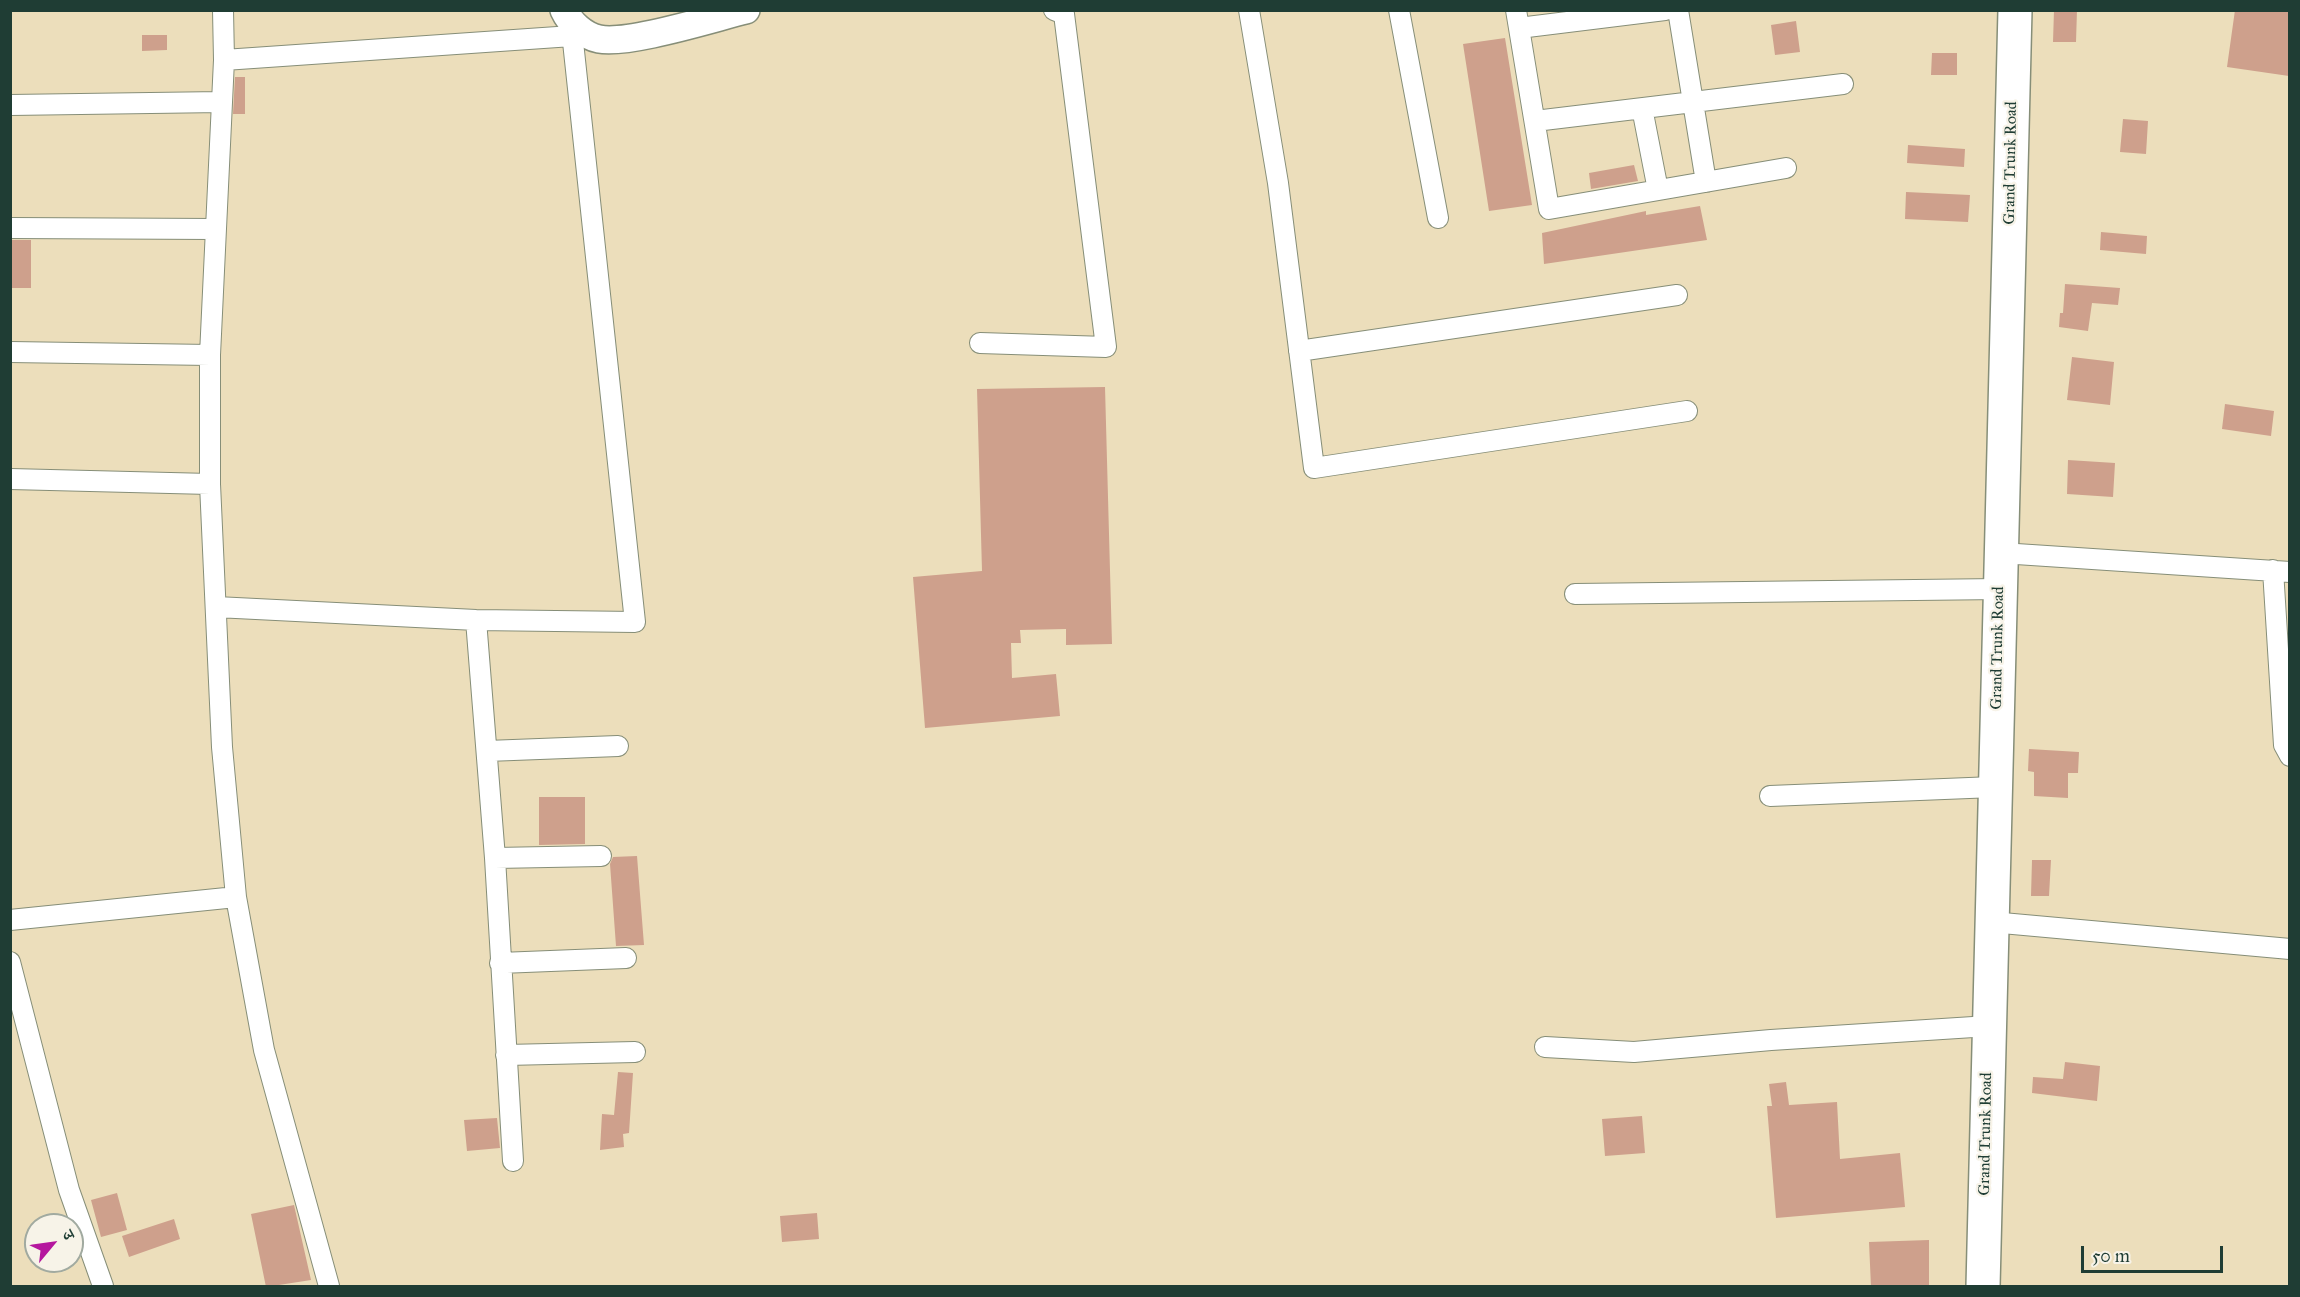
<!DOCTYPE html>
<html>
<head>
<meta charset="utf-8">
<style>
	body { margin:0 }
	#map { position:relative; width:2300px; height:1297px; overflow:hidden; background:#ecdebb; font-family:"IM FELL Great Primer","Noto Serif Devanagari",serif }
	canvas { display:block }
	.frame { position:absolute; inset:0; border:12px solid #1f3d34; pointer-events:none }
	.north { position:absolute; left:24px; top:1213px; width:60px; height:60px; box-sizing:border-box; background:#f7f3e8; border:2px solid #a1aaa0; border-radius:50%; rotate:61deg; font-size:16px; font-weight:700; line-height:24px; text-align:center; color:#1f3d34 }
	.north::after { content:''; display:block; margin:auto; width:21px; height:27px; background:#b5179e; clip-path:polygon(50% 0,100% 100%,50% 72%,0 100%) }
	.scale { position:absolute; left:2081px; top:1246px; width:142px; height:27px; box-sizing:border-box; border:3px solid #1f3d34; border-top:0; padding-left:8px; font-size:18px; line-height:21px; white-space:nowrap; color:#1f3d34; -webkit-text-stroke:4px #f7f3e8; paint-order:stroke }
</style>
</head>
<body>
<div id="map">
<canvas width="2300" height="1297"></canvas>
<div class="frame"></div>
<div class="north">उ</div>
<div class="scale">50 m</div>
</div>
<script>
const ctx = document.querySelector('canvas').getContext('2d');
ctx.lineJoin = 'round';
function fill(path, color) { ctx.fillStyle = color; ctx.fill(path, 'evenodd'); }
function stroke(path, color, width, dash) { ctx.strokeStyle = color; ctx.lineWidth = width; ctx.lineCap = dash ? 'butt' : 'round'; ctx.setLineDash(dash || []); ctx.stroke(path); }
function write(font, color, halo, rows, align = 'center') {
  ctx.font = font + ' "IM FELL Great Primer",serif'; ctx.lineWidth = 4.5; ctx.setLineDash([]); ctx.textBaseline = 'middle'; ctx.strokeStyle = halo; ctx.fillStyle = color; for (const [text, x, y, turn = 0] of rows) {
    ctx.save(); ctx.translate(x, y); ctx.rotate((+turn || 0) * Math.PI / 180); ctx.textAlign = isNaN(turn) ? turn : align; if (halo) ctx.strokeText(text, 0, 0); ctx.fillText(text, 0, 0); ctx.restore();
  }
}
fill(new Path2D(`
	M2054,10H2077L2076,42H2053Z
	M2235,10H2289V76L2227,67Z
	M1796,21L1800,52L1775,55L1771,25Z
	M142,35H167V50L142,51Z
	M1505,38L1532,205L1489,211L1463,44Z
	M1932,53H1957V75H1931Z
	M235,77H245V114H233Z
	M2123,119L2148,121L2146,154L2120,152Z
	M1908,145L1965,149L1964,167L1907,163Z
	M1634,165L1638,181L1591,189L1589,173Z
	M1906,192L1970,195L1968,222L1905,219Z
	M1700,206L1707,240L1544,264L1542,233L1646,211V215Z
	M2101,232L2147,236L2146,254L2100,250Z
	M10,240H31V288H10Z
	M2065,284L2120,288L2118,305L2092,303L2088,331L2059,327L2060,313H2063Z
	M2072,357L2114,362L2110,405L2067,400Z
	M1105,387L1112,644L1066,645V629L1020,630L1021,643H1011L1012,678L1056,674L1060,716L925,728L913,577L982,571L977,389Z
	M2225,404L2274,411L2271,436L2222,429Z
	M2068,460L2115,463L2113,497L2067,494Z
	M2029,749L2079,752L2078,773H2068V798L2034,796V772L2028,771Z
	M539,797H585V844L539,845Z
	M637,856L644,945L616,946L610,864L613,857Z
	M2032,860H2051L2049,896H2031Z
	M2065,1062L2100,1066L2097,1101L2032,1093L2033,1077L2063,1079Z
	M618,1072L633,1073L629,1133L623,1134L624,1147L600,1150L602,1114L614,1115Z
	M1786,1082L1789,1105L1837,1102L1840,1159L1900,1153L1905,1207L1776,1218L1767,1106H1772L1769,1084Z
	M1642,1116L1645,1153L1605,1156L1602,1119Z
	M497,1118L500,1148L467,1151L464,1120Z
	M117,1193L127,1230L101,1237L91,1200Z
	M294,1205L311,1280L266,1287L251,1214Z
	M817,1213L819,1239L782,1242L780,1216Z
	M174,1219L180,1239L129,1257L122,1236Z
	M1929,1240V1287H1871L1869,1242Z`), '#cea08c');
const street = new Path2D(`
	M223,10L224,60L210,355V484L222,747L236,897L264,1050L329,1286
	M1249,10L1278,183L1314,468L1687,411
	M1399,10L1438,218
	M1516,10L1549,209L1786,168
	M1678,10L1706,182
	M1519,28L1665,10
	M224,60L572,36
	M10,105L221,102
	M1642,108L1658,190
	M1535,121L1843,84
	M10,228L215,229
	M980,343L1106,347L1064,14L1054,10
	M1299,351L1677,295
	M10,352L210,355
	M10,479L210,484
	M2001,553L2290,572
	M2273,570L2284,745L2290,756
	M1575,594L2000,589
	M216,607L476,620L635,622L571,23
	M476,620L495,858L513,1161
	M487,751L618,746
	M1770,796L1994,787
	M495,858L601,856
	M10,920L236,897
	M1991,922L2290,949
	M10,962L69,1190L103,1286
	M500,963L626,958
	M1545,1047L1634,1052L1771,1040L1989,1026
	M506,1055L635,1052`);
const secondary = new Path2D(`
	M564,10C570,23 584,36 599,39C628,45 713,18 746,10`);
const highway = new Path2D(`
	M1983,1286L2015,10`);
stroke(street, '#868e78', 22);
stroke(secondary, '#868e78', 30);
stroke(highway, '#868e78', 36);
stroke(street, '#fff', 20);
stroke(secondary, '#fff', 27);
stroke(highway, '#fff', 33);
write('16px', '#1f3d34', '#f7f3e8', [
	["Grand Trunk Road",2011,163,-89],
	["Grand Trunk Road",1998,648,-89],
	["Grand Trunk Road",1986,1134,-89]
]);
</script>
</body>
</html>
